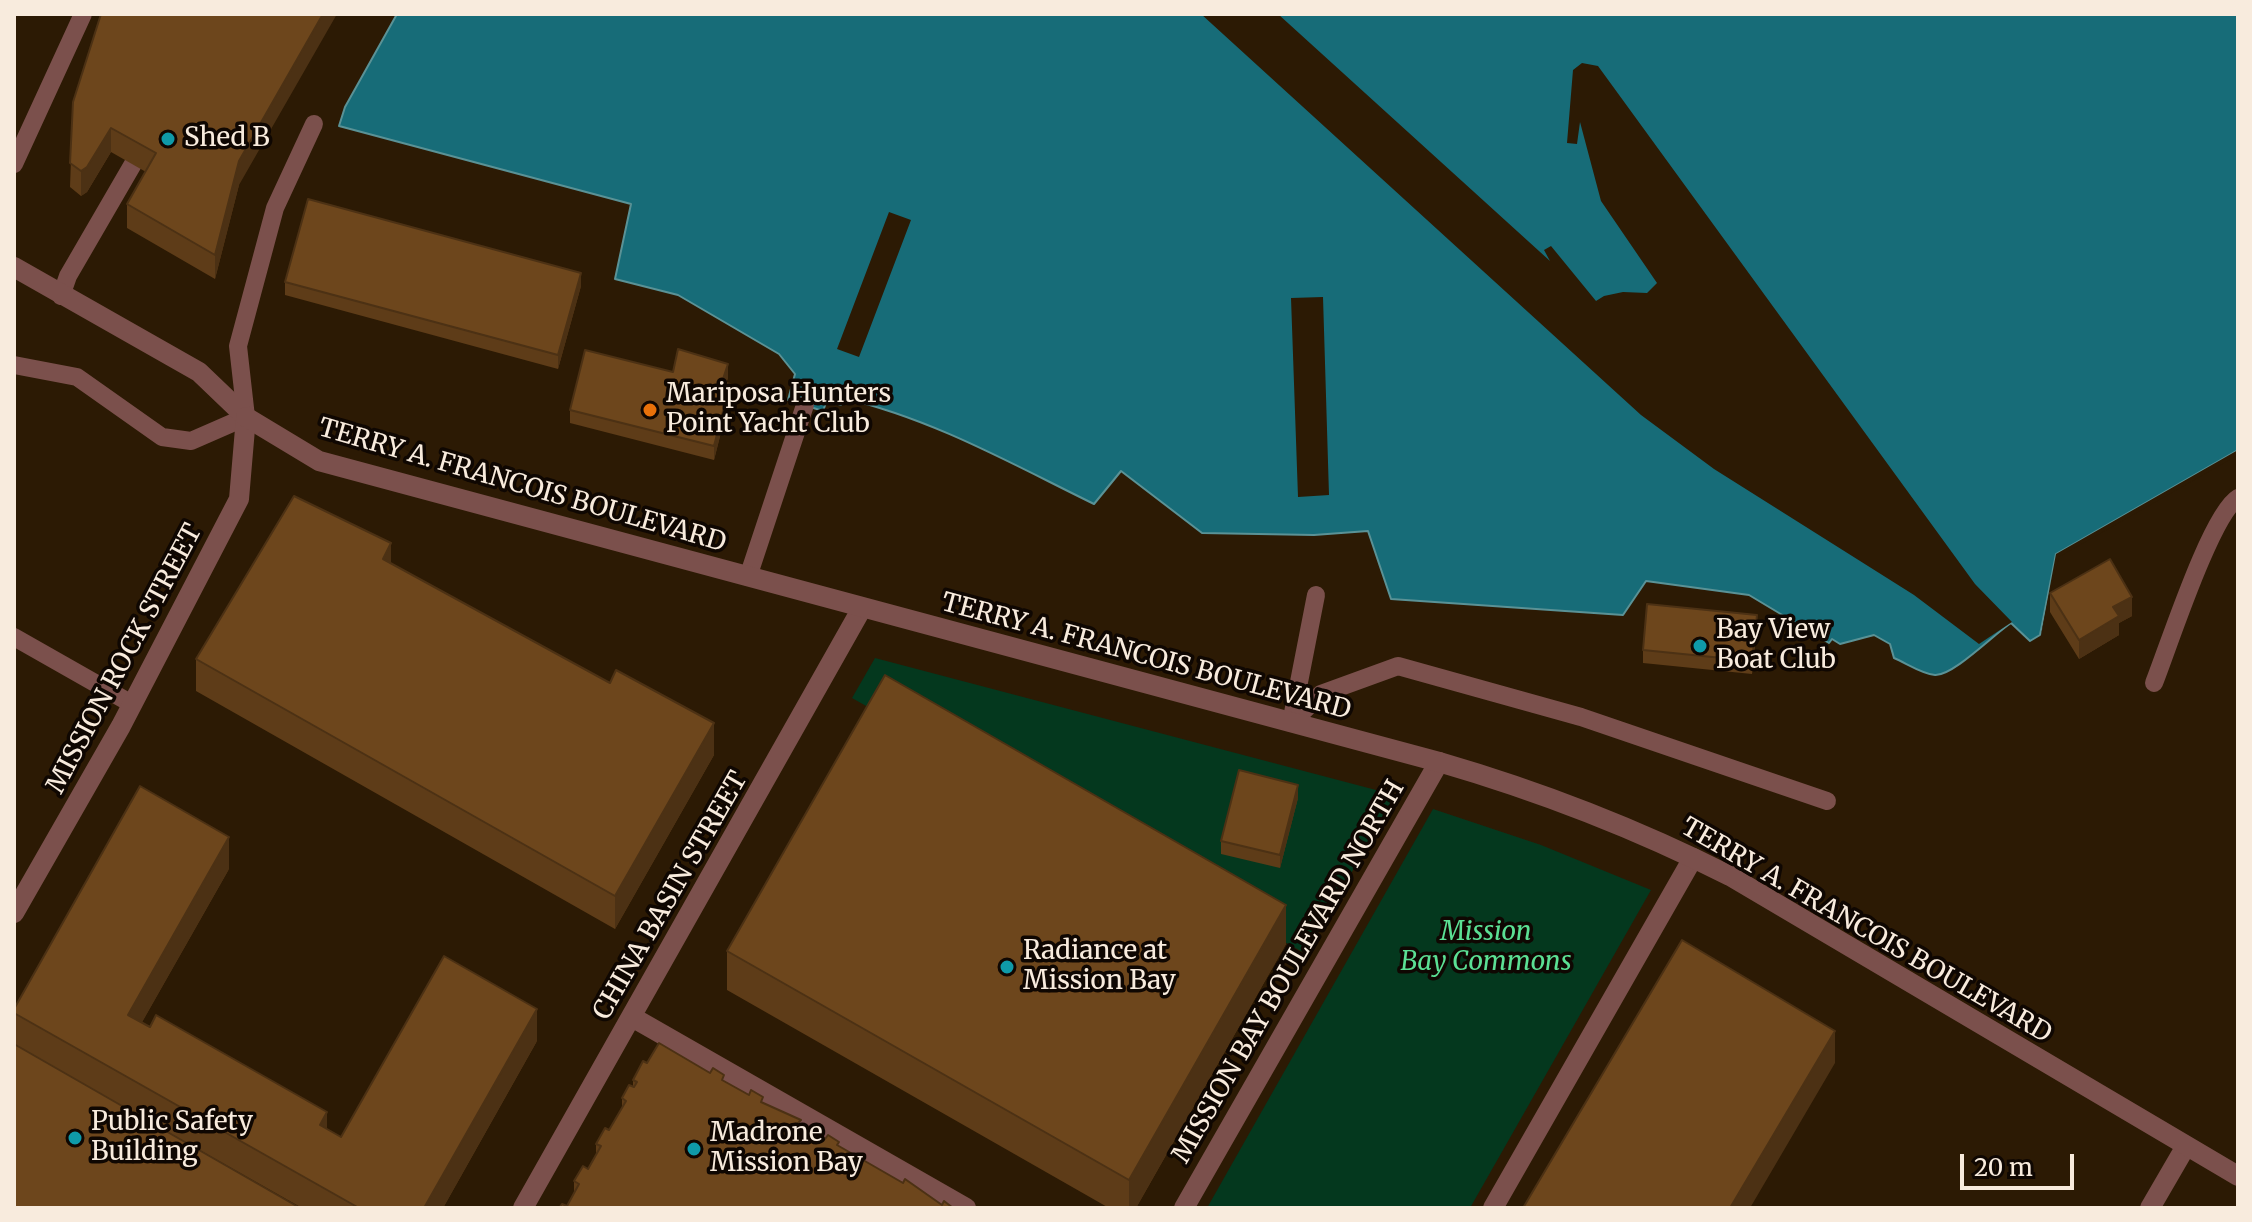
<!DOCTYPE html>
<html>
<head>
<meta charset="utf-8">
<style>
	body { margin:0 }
	#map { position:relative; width:2252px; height:1222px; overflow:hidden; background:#2c1a04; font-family:Merriweather,serif }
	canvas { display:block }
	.frame { position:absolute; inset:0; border:16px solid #f8ebdd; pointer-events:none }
	.scale { position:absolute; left:1960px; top:1154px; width:114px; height:36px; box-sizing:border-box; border:4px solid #f8ebdd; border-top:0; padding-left:10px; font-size:24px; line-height:28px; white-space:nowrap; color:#f8ebdd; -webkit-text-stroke:6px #0f0702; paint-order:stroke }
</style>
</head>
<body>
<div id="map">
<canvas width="2252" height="1222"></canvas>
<div class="frame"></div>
<div class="scale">20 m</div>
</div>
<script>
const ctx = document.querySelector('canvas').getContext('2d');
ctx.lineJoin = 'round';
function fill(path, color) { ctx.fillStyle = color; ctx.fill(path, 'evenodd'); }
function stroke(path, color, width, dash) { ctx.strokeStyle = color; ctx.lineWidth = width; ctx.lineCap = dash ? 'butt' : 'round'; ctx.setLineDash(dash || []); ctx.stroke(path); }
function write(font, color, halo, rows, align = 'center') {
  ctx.font = font + ' Merriweather,serif'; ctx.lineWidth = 7; ctx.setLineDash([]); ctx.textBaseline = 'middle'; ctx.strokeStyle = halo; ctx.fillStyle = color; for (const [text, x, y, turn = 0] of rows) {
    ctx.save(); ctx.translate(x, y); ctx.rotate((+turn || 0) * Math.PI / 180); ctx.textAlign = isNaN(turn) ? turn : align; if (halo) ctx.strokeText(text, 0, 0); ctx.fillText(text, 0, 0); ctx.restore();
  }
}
fill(new Path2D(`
	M875,658L1395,795L1306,954L852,698Z
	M1433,809L1541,845L1651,890L1470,1208H1207Z`), '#04381e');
const water = new Path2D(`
	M397,14H2238V450L2056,554L2040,635L2030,641L2011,623C1993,635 1953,676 1935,675C1922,674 1906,663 1894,658L1890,644L1874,635L1840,644L1832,639L1829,643L1749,595L1646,581L1623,615L1391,599L1368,531L1314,535L1202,533L1121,471L1094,504C1012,464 933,419 843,398L841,405L827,400L823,411L788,400L795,374L779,354L678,295L615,279L631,204L339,126L345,107Z`);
fill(water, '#176c78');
stroke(water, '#5a9296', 2);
fill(new Path2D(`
	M1201,14H1278L1550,261L1544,250L1551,246L1596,301L1604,296L1623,292L1647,293L1657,283L1601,201L1580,122L1577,144L1567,143L1573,70L1582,63L1598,66L1975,584L2012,622L1979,644L1914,595L1714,469L1641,415Z
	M889,212L911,220L859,357L837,349Z
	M1323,297L1329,495L1298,497L1291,298Z
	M2238,450V455L2059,557L2040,640L2056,554Z`), '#2c1a04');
stroke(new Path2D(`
	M14,164L83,14
	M61,296L68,276L133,164
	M14,365L77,377L162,437L191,441L246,417L238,346L275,208L314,124
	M748,577L805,405
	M14,637L132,704
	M2154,683C2168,648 2211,514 2238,498
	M1291,723L1321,694L1398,666L1581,717L1827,801
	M1291,723L1316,595`), '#7b504c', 18);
stroke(new Path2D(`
	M2150,1208L2186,1146`), '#7b504c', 20);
stroke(new Path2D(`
	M14,267L199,372L246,417L239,499L121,726L14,913
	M632,1017L966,1208
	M523,1208L862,608
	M1184,1208L1439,762
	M1493,1208L1693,858`), '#7b504c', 20);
stroke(new Path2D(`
	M246,417L319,461L1439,762C1539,791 1637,829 1730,876L2238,1176`), '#7b504c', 20);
fill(new Path2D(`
	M73,102L239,185L215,279L127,228V204L146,172L111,152L87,192L81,196L70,187Z
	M285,282L581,286L558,369L285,295Z
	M673,372L728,378L726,383L730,397L714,460L570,423V410Z
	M391,563L714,755L615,929L196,691V659Z
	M2050,593L2132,616L2119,623V635L2079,659L2050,612Z
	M1757,628L1752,674L1643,663V650Z
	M1298,798L1280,868L1221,854V841Z
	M229,869L142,1022L341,1137L537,1041L443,1208H302L120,1105L14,1208V1009Z
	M1286,944L1136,1208H1109L727,990V951Z
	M647,1063L724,1081L942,1205L567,1206L574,1193V1181L588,1169L596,1155V1144L609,1130L622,1109V1098L633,1087V1080Z`), '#5e3c18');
fill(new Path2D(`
	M323,14H337L239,185L215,279V255L239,161Z
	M111,128V152L87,192L81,196V171Z
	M581,273V286L558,369V355Z
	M728,364V378L722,395V382Z
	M730,384V397L714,460V446Z
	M391,543V575L383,559Z
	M2132,597V616L2119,623V635L2079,659V640L2113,607Z
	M1757,615V628L1752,674V661Z
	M714,723V755L615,929V896Z
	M1298,785V798L1280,868V855Z
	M229,837V869L128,1047V1015Z
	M1286,905V944L1136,1208H1129V1180Z
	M537,1009V1041L443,1208H424Z
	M1835,1031V1063L1750,1208H1730Z
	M327,1112V1144L320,1125Z`), '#4c3114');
const building = new Path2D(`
	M101,14H323L239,161L215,255L127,204L156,153L111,128L87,167L81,171L70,163L73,102Z
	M308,199L581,273L558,355L285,282Z
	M678,349L728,364L722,382L730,384L714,446L570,410L585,350L673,372Z
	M294,496L391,543L383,559L610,683L616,670L714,723L615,896L196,659Z
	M2110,559L2132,597L2113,607L2119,616L2079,640L2050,593Z
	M1647,604L1757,615L1752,661L1643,650Z
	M885,675L1286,905L1129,1180L727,951Z
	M1239,770L1298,785L1280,855L1221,841Z
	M140,786L229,837L128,1015L150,1027L156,1015L327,1112L320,1125L341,1137L444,956L537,1009L424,1208H359L14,1013V1009Z
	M1682,940L1835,1031L1730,1208H1523Z
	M659,1043L710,1073L713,1068L724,1075L722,1080L749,1095L751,1090L763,1097L761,1102L801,1120L798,1123L825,1139L828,1135L839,1142L837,1145L903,1183L905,1179L942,1205L944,1201L953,1208H559L562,1204L567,1206L579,1184L574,1181L583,1166L588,1169L601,1146L596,1144L605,1128L609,1130L626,1101L622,1098L629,1085L634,1087L637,1082L633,1080L643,1061L647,1063Z
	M14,1044L300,1208H14Z`);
fill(building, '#6d461c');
stroke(building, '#4c3114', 2);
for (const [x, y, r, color] of [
	[168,139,8,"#0f9aa8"],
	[650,410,8,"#e8710a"],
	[1700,646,8,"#0f9aa8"],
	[1007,967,8,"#0f9aa8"],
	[75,1138,8,"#0f9aa8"],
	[694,1149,8,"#0f9aa8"]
]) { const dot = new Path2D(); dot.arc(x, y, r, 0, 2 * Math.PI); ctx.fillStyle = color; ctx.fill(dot); stroke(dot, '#0f0702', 3); }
write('26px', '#f8ebdd', '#0f0702', [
	["Shed B",184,139],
	["Mariposa Hunters",666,395],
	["Point Yacht Club",666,425],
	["Bay View",1716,631],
	["Boat Club",1716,661],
	["Radiance at",1023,952],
	["Mission Bay",1023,982],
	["Public Safety",91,1123],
	["Building",91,1153],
	["Madrone",710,1134],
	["Mission Bay",710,1164]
], 'left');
write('26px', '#f8ebdd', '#0f0702', [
	["TERRY A. FRANCOIS BOULEVARD",522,486,16],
	["TERRY A. FRANCOIS BOULEVARD",1146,657,15],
	["MISSION ROCK STREET",125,659,-62],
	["CHINA BASIN STREET",671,896,-60],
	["TERRY A. FRANCOIS BOULEVARD",1866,931,30],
	["MISSION BAY BOULEVARD NORTH",1289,972,-60]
]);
write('italic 26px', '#5be094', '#0f0702', [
	["Mission",1486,933],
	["Bay Commons",1486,963]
]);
</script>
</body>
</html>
